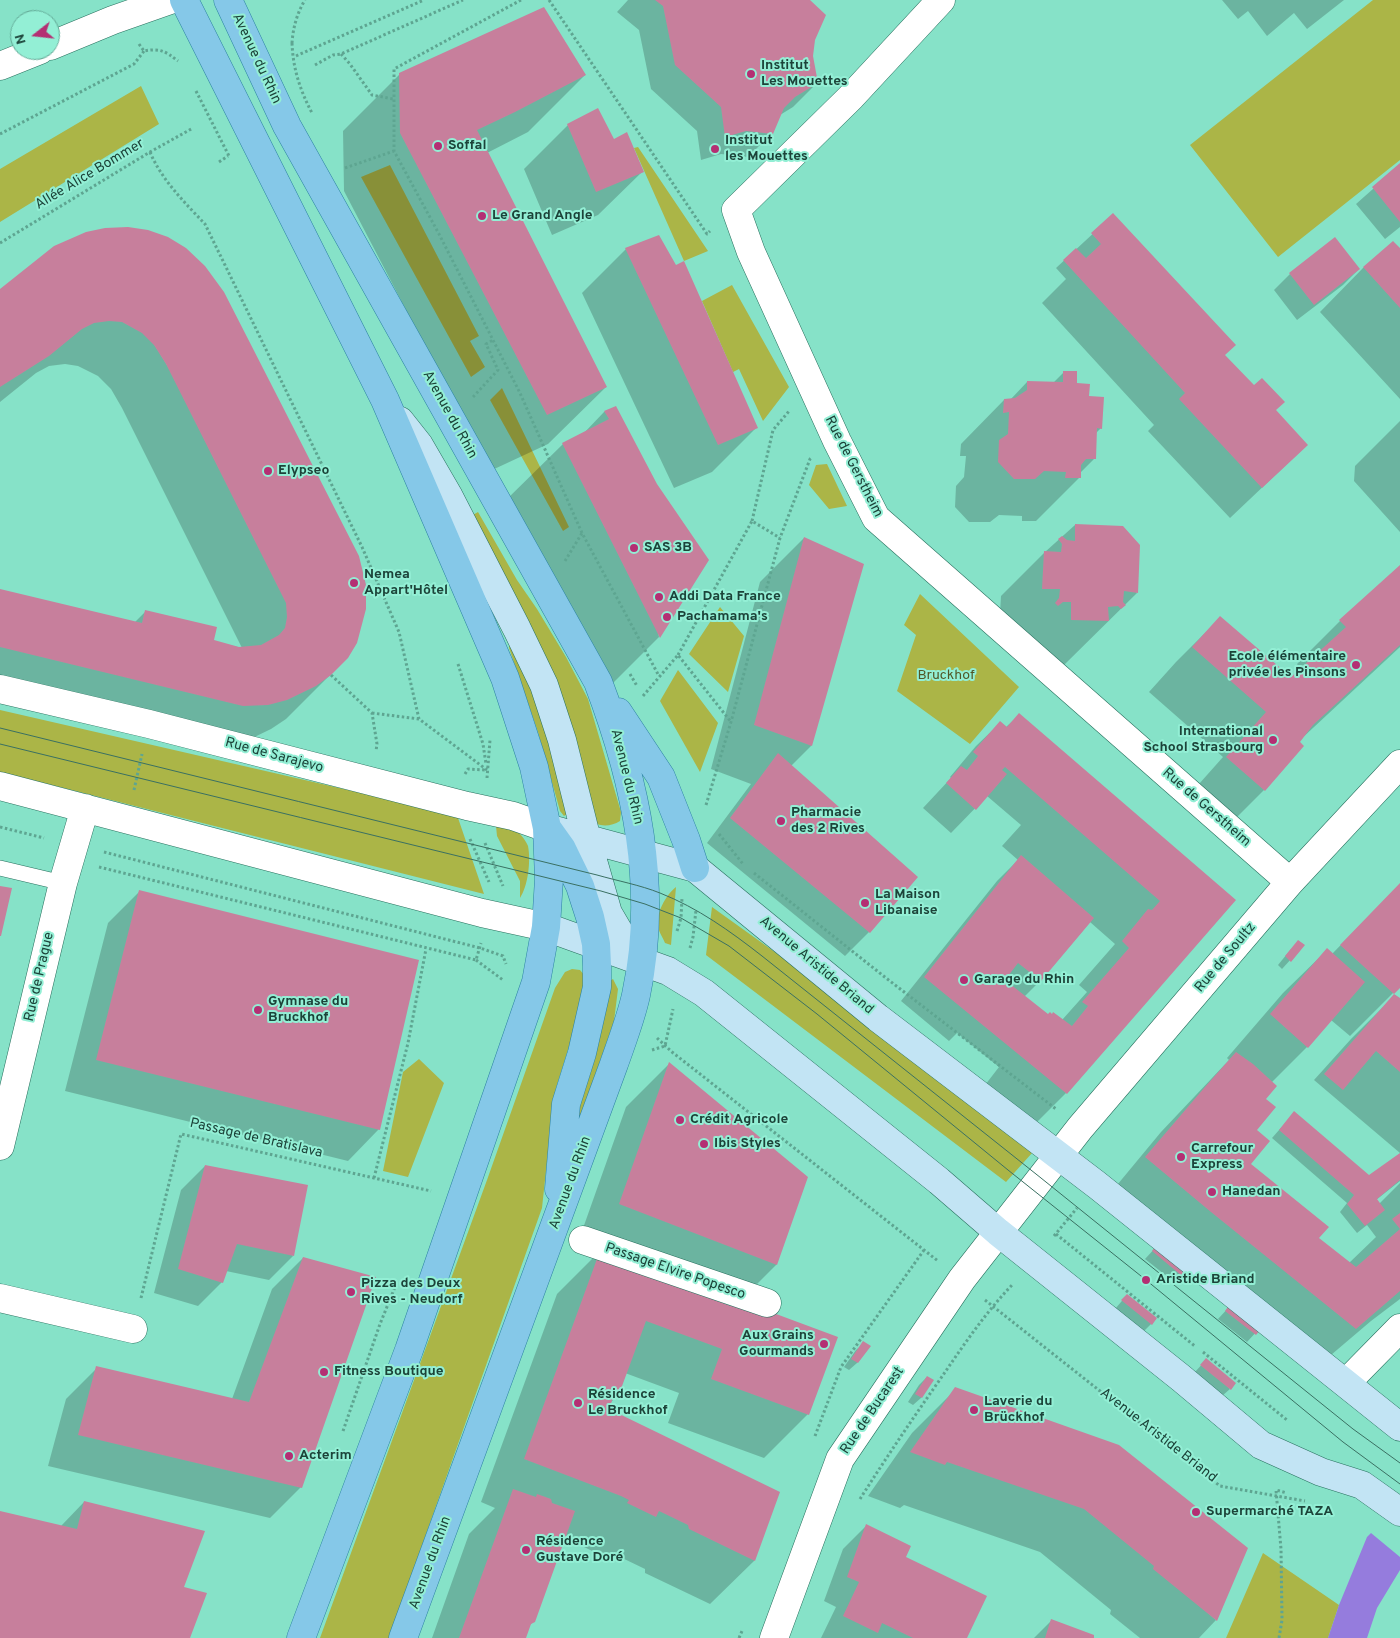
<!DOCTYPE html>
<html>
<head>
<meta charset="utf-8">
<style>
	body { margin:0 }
	#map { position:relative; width:1400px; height:1638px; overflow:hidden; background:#86e2c8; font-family:Overpass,sans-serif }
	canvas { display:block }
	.north { position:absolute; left:10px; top:10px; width:50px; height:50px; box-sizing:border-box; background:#93efd5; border:1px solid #63aa97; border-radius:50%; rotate:254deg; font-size:14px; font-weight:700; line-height:20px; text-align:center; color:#1c4339 }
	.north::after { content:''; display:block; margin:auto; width:18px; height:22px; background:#b42f73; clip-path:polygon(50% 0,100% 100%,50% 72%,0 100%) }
</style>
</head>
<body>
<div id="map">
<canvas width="1400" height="1638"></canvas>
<div class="north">N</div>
</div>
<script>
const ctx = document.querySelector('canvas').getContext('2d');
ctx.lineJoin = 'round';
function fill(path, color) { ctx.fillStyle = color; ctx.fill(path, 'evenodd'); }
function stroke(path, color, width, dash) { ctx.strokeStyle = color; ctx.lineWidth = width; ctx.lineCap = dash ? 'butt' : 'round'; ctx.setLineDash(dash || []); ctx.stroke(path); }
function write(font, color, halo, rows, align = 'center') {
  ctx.font = font + ' Overpass,sans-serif'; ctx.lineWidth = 4; ctx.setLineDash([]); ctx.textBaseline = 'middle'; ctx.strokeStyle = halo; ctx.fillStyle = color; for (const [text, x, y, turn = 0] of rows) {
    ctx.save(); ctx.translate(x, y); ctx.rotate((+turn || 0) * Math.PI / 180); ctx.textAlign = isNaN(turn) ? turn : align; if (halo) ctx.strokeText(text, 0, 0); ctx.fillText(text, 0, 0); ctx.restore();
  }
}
fill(new Path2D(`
	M1373,0H1400V160L1278,257L1190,145Z
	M141,86L159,124L0,222V169Z
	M638,147L708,251L684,261L634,148Z
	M390,165L479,336L470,341L485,367L471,377L361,177Z
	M732,285L789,387L763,421L739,369L733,372L702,301Z
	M502,388L569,527L563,531L490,400Z
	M827,464L847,506L829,509L809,485L816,465Z
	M478,512L517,580L537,609L566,657L588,699L621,812L620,821C612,826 603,827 594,823L471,516Z
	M920,594L1019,687L970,744L897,691L916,635L904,625Z
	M720,607L744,636L728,692L689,654Z
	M510,644L514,645L547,729L567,814L564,816L560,811L538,732L509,648Z
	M678,670L718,723L700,772L660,701Z
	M0,710L457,815L484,894L0,772Z
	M496,826H514C518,832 526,840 528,846C531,861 528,886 520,898V881L497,836Z
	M676,887L671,945L665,943C663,938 659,932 658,927C656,913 665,896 676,887Z
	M712,907L1041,1143L1006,1182L706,955Z
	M572,969L580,970L585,976L580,1011L556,1088L553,1106L542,1208L389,1638H320L487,1180L555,988L565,972Z
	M613,979L618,989L614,1021L576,1129V1092L608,982Z
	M419,1059L444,1083L408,1177L383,1171L403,1072Z
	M1263,1553L1339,1605L1328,1638H1226Z`), '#abb547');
fill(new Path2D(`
	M1371,1533L1400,1557V1570L1377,1608L1367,1638H1328L1339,1605L1367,1537Z`), '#957cdd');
fill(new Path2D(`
	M628,0H808L812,56L817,83L793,107L780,115L772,133L748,157L721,154L701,160L697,131L651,89L639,30L617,12Z
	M1222,0H1344L1307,29L1294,13L1267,36L1248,11L1238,19Z
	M400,74L585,75L528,132L487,153L606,387L548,444L490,471L344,191L343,131Z
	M568,125L614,140L642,172L598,215L552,235L524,169Z
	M1400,165V227L1385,239L1356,204Z
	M1113,215L1224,355L1307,445L1230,518L1148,431L1154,425L1042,303L1066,279L1056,268Z
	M86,233L347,658L286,719L271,729L242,743L0,701V590L134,623L146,611L212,641L242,648L122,408L111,389L98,376L78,366L65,364L49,366L36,373L0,402V291Z
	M1393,242L1400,250V399L1320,312L1363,268Z
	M626,249L756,428L712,472L674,488L582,293Z
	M1359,269L1343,285L1297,320L1274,290L1290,274Z
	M1064,372L1088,398L1101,428L1096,433L1094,459L1080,473V477L1036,521H1022V516L999,515L990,522H969L955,507L956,486L964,477L966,456H960L961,444L1004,400H1010L1027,382L1053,383Z
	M615,408L659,637L603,693L505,501L563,444L583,434L604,412Z
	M1400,421V532L1354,481L1355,466Z
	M1075,525L1137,593L1064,665L1027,663L999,632L1001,596L1045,552Z
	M804,538L811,746L791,766L916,877L869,932L845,956L707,843L751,784L711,769L760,582Z
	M1400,566V647L1299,741L1303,746L1264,790L1220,834L1183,802L1223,757L1149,692L1176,662L1220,618L1291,679L1301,670L1297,664L1340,621Z
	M1019,715L1235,900L1066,1093L1022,1137L975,1098L999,1067L957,1033L949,1041L901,1001L997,881L1018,860L1002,846L1021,825L987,796L951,833L923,808L951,778L950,777L976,746L1000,723L1006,727ZM1090,922L1115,944L1079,985L1087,992L1062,1020L1048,1016L1024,997L1041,980Z
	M1400,884V986L1350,1036L1331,1020L1307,1047L1271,1083L1255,1130L1249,1164L1317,1238L1349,1263L1376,1237L1367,1225L1357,1233L1340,1212L1347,1203L1272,1138L1294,1113L1369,1177L1400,1154V1181L1376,1200L1379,1204L1400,1183V1299L1371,1321L1311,1372L1259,1329L1247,1342L1218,1319L1230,1306L1185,1269L1174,1282L1145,1259L1157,1246L1103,1202L1161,1132L1229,1060L1227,1058L1283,993L1327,950L1332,954Z
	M139,892L379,1129L348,1161L65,1091L108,923Z
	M1303,946L1282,969L1278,965L1291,949Z
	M1395,995L1400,1000V1153L1314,1080L1351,1039Z
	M669,1064L807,1178L776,1265L739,1302L808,1414L764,1458L668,1423L679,1393L625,1373L617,1396L610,1403L607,1410L779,1493L754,1561L710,1604L645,1573V1569L616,1555L611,1560L584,1547L586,1544L565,1535L534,1621L529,1626L525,1638H432L469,1534L495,1508L481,1502L557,1294L595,1256L576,1248L626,1107Z
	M205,1166L293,1256L269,1280L226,1271L222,1282L198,1306L154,1293L181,1190Z
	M303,1258L301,1487L270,1518L48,1466L66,1399L97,1368L232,1399L272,1289Z
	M1127,1295L1156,1319L1143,1332L1115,1309Z
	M864,1343L869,1346L857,1363L849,1370L844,1367L856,1350Z
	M1206,1360L1230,1389L1222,1396L1194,1373Z
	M927,1377L932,1381L921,1398L913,1405L908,1402L919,1385Z
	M956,1389L1216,1620L1199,1638H1140L1110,1614L1111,1610L1040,1552L904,1505L900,1508L868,1496L912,1433Z
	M84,1502L182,1588L188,1638H0V1512L61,1526Z
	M867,1525L904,1557L965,1638H821L836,1607L824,1601L843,1549Z
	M1051,1621L1092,1638H1034Z`), '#0003');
fill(new Path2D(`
	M655,0H810L826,15L815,40L813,56L818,83L795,97L784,108L773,134L746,131L725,137L721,107L675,65L663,6Z
	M544,7L586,75L515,112L477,130L607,387L547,415L400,133L399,73Z
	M598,108L614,139L627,132L644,172L596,192L567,124Z
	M1400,163V222L1372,187Z
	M1113,213L1236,345L1225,355L1254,385L1262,378L1285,402L1276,410L1308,445L1262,488L1179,399L1185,393L1063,260L1076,248L1086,258L1101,244L1091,233Z
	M128,227L148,230L168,237L186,248L205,266L224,292L359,556L366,585V609L357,643L348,658L331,675L316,686L287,700L268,705L243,706L0,647V589L142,623L145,610L217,627L214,640L239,647L261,645L279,635L285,628L287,617L286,603L166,364L154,345L142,333L122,322L109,321L94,323L82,329L49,356L0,387V289L54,246L86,232L105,228Z
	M659,235L676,265L684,261L758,428L718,445L625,248Z
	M1335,237L1360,269L1314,305L1289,273Z
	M1393,241L1400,248V308L1363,267Z
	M1063,371H1077V383L1090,384L1089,396L1104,397L1102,429L1097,428L1096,459H1086L1081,465V478H1065L1066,472L1044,471L1035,479H1014L998,462L999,440L1008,434L1009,412L1003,413L1004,399L1015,398L1027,390V381L1063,382Z
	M616,406L657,484L709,560L660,638L562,443L609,419L604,411Z
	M1075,524L1123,526L1140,545L1138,593L1124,591L1123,602L1126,605L1121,609L1118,606L1108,607L1109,621L1071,620V602H1063L1058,606L1055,603L1059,598L1060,589H1042L1044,551L1061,552L1062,544L1058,539L1062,536L1067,540L1075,541Z
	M804,537L864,564L812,746L754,725Z
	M1400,565V645L1313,725L1300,742L1304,746L1265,791L1226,757L1266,712L1192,647L1220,616L1291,677L1346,627L1339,620Z
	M1019,713L1236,900L1067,1094L924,977L1021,855L1094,918L1041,981L1018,963L1005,980L1048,1014L1050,1012L1052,1014L1053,1012L1072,1026L1088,1006L1082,1002L1129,948L1122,941L1148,909L1152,910L1160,901L1005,767L1002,770L1007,774L976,810L946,783L961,766L967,770L978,756L973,752L1000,721L1007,727Z
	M778,753L918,877L870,933L730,818Z
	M1400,883V988L1394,994L1340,945Z
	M0,886L12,888L1,936H0Z
	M139,890L419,960L380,1130L96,1060Z
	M1298,940L1305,945L1291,962L1285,956Z
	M1327,948L1365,982L1308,1048L1270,1014Z
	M1394,994L1400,998V1072L1376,1051L1343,1090L1324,1074Z
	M1236,1052L1253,1064L1277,1086L1266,1099L1276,1107L1257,1130L1270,1141L1251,1164L1329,1227L1319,1238L1356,1267L1400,1229L1392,1219L1400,1213V1291L1356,1329L1211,1212L1145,1157L1205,1087Z
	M669,1062L808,1177L777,1265L619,1204Z
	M1294,1111L1369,1175L1400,1153V1180L1377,1199L1385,1210L1365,1226L1347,1204L1354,1195L1279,1130Z
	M205,1165L308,1185L294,1256L237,1244L223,1283L178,1269Z
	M1157,1244L1187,1269L1182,1276L1152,1251Z
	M601,1248L660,1280L731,1306L733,1298L838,1337L809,1415L711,1379L722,1349L646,1321L618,1397L614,1395L609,1409L780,1492L755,1561L689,1529L688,1525L659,1511L656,1517L627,1503L629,1500L621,1496L524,1459Z
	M303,1257L376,1277L302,1488L78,1435L96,1366L249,1402Z
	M1127,1294L1157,1318L1152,1325L1121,1300Z
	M1230,1304L1261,1329L1256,1335L1225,1311Z
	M863,1341L871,1346L858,1363L851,1359Z
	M1206,1358L1236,1383L1231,1390L1200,1365Z
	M927,1376L934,1380L922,1398L915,1394Z
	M955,1387L1119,1445L1248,1548L1217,1621L1153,1569L1154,1566L1084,1509L947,1462L945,1465L910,1452Z
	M513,1489L536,1497L537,1494L551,1499L552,1503L575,1511L535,1622L531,1624L526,1638H459Z
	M84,1501L205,1531L184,1587L207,1593L190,1638H0V1511L77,1529Z
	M866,1524L911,1546L906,1557L987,1596L967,1638H913L882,1623L878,1633L843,1616L859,1582L847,1577Z
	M1051,1619L1094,1635V1638H1045Z`), '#c77f9c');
const lane = new Path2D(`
	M0,868L63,883`);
const street = new Path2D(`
	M941,0L851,97L736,210L751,252L837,441L876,518L1290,882
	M50,46L113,20L170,0
	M0,66L40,50
	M0,689L149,724L467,806L513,816L547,828
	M0,786L482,913L546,927
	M0,1146L63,883L85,808
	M583,1240L767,1303
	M0,1298L133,1329
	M1346,1383L1400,1328
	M774,1638L840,1459L962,1279L1080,1128L1290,882L1400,764`);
const secondary = new Path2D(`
	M400,421L419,445L448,495L517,629L544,685L562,740L587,840L608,913L628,947L642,960
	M547,828L695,868L878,1018L1097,1185L1400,1427
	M546,927L668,971L704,993L939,1181L998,1232L1181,1378L1261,1445L1321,1472L1362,1485L1400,1512`);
const primary = new Path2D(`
	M184,0L385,400L505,678L534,767L547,828L549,879L546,927L536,982L409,1350L301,1638
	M228,0L287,126L598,682C636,782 659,888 636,995C631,1018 622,1041 614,1064L403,1638
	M618,712L661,777L686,840L695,868
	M547,828L562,849L580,886L590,917L596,944L597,966V987L582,1053L566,1104L559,1189`);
stroke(lane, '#28705e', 16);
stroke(street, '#28705e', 29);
stroke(secondary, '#28705e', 29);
stroke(primary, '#2c82a1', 29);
stroke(new Path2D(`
	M521,0L394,69V151L439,234L520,393L582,533L659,676
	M549,0L707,234L710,231
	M292,43C293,28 297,13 305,0
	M139,44L144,51C160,48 165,51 178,61
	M341,54L350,64L372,95L393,99
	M296,56L424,0
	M315,65L333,55L341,54L463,0
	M0,134L134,64L144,51
	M150,152C161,179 185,203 205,224L362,547L399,632L419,719L487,770
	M219,162L228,156
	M345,168L394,151
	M0,243L150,152L193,128
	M473,397L498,370L486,344L493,340
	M752,521L773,430L790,410
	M565,561L582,533
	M678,655L752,521L780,538
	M458,664L483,744L486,764
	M630,674L637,686
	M331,675L372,713L377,744L376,751
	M643,696L678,655L731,722
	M372,713L419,719
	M465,774L468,769L485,770
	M487,778L490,740
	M134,790L142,754
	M706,805L731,722L780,538L810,459L811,458
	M0,827L44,838
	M719,834L743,864
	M470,839L489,882
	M485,843L503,886
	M104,852L480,948L503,956L506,964
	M99,867L476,960L481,943
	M754,873L886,978L1056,1109
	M677,931L681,918L682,898
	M690,948L693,937L696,910
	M476,960L503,980
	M657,1038L672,1052L938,1261
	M652,1050L665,1046L673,1009
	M374,1178L408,1043L426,949
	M1056,1234L1196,1347
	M1054,1236L1077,1208
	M141,1298L181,1134L431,1191
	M985,1300L1220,1486L1305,1501
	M1203,1352L1287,1420
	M343,1431L380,1324L395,1287
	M815,1436L841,1367L924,1250
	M860,1499C886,1458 913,1418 941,1378C963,1346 985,1313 1013,1284
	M739,1638L742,1631
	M1279,1638L1282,1620L1281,1549L1276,1490L1287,1493`), '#5ea591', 3, [2.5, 2.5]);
stroke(lane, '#fff', 15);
stroke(street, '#fff', 28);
stroke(secondary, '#c2e4f4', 28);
stroke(primary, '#85c8e8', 28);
stroke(new Path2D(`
	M0,728L597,875C618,881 640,885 660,893C698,908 730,931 762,956L1041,1178L1353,1429L1400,1463
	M0,744L601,891L645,904L681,918L729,946L817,1014L1008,1170L1146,1280L1343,1442L1400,1484`), '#3a7062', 1);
stroke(new Path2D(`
	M292,43C293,69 300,90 312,113
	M196,91L229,156`), '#5ea591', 3, [2.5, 2.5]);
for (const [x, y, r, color] of [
	[751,74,5,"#b42f73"],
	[438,146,5,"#b42f73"],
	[715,149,5,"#b42f73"],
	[482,216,5,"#b42f73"],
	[268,471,5,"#b42f73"],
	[634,548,5,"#b42f73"],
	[354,583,5,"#b42f73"],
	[659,597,5,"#b42f73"],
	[667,617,5,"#b42f73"],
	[1356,665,5,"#b42f73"],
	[1273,740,5,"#b42f73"],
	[781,821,5,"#b42f73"],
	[865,903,5,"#b42f73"],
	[964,980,5,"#b42f73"],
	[258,1010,5,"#b42f73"],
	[680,1120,5,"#b42f73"],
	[704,1144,5,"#b42f73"],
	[1181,1157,5,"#b42f73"],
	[1212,1192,5,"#b42f73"],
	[1146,1280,5,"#b42f73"],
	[351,1292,5,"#b42f73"],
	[824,1344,5,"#b42f73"],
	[324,1372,5,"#b42f73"],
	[578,1403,5,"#b42f73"],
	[974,1410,5,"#b42f73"],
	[289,1456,5,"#b42f73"],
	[1196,1512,5,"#b42f73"],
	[526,1550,5,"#b42f73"]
]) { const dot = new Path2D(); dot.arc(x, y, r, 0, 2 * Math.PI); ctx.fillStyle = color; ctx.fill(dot); stroke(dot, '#93efd5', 2); }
write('14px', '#1c4339', '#93efd5', [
	["Avenue du Rhin",256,59,65],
	["Allée Alice Bommer",90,175,-31],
	["Avenue du Rhin",449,415,61],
	["Rue de Gerstheim",853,467,63],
	["Rue de Sarajevo",274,756,15],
	["Avenue du Rhin",626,777,76],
	["Rue de Gerstheim",1206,808,41],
	["Rue de Soultz",1226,958,-50],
	["Avenue Aristide Briand",816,966,40],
	["Rue de Prague",40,977,-77],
	["Passage de Bratislava",256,1139,13],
	["Avenue du Rhin",571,1183,-70],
	["Passage Elvire Popesco",675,1272,19],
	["Rue de Bucarest",873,1411,-56],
	["Avenue Aristide Briand",1158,1436,38],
	["Avenue du Rhin",431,1563,-70]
]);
write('bold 14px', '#1c4339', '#93efd5', [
	["Institut",761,66],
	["Les Mouettes",761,82],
	["Institut",725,141],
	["les Mouettes",725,157],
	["Soffal",448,146],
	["Le Grand Angle",492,216],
	["Elypseo",278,471],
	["SAS 3B",644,548],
	["Nemea",364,575],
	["Appart'Hôtel",364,591],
	["Addi Data France",669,597],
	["Pachamama's",677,617],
	["Ecole élémentaire",1346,657,"right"],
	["privée les Pinsons",1346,673,"right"],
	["International",1263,732,"right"],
	["School Strasbourg",1263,748,"right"],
	["Pharmacie",791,813],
	["des 2 Rives",791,829],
	["La Maison",875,895],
	["Libanaise",875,911],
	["Garage du Rhin",974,980],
	["Gymnase du",268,1002],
	["Bruckhof",268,1018],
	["Crédit Agricole",690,1120],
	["Ibis Styles",714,1144],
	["Carrefour",1191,1149],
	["Express",1191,1165],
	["Hanedan",1222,1192],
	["Aristide Briand",1156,1280],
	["Pizza des Deux",361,1284],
	["Rives - Neudorf",361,1300],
	["Aux Grains",814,1336,"right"],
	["Gourmands",814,1352,"right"],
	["Fitness Boutique",334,1372],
	["Résidence",588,1395],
	["Le Bruckhof",588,1411],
	["Laverie du",984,1402],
	["Brückhof",984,1418],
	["Acterim",299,1456],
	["Supermarché TAZA",1206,1512],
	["Résidence",536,1542],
	["Gustave Doré",536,1558]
], 'left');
write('14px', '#525727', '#93efd5', [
	["Bruckhof",946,676]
]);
</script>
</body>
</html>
